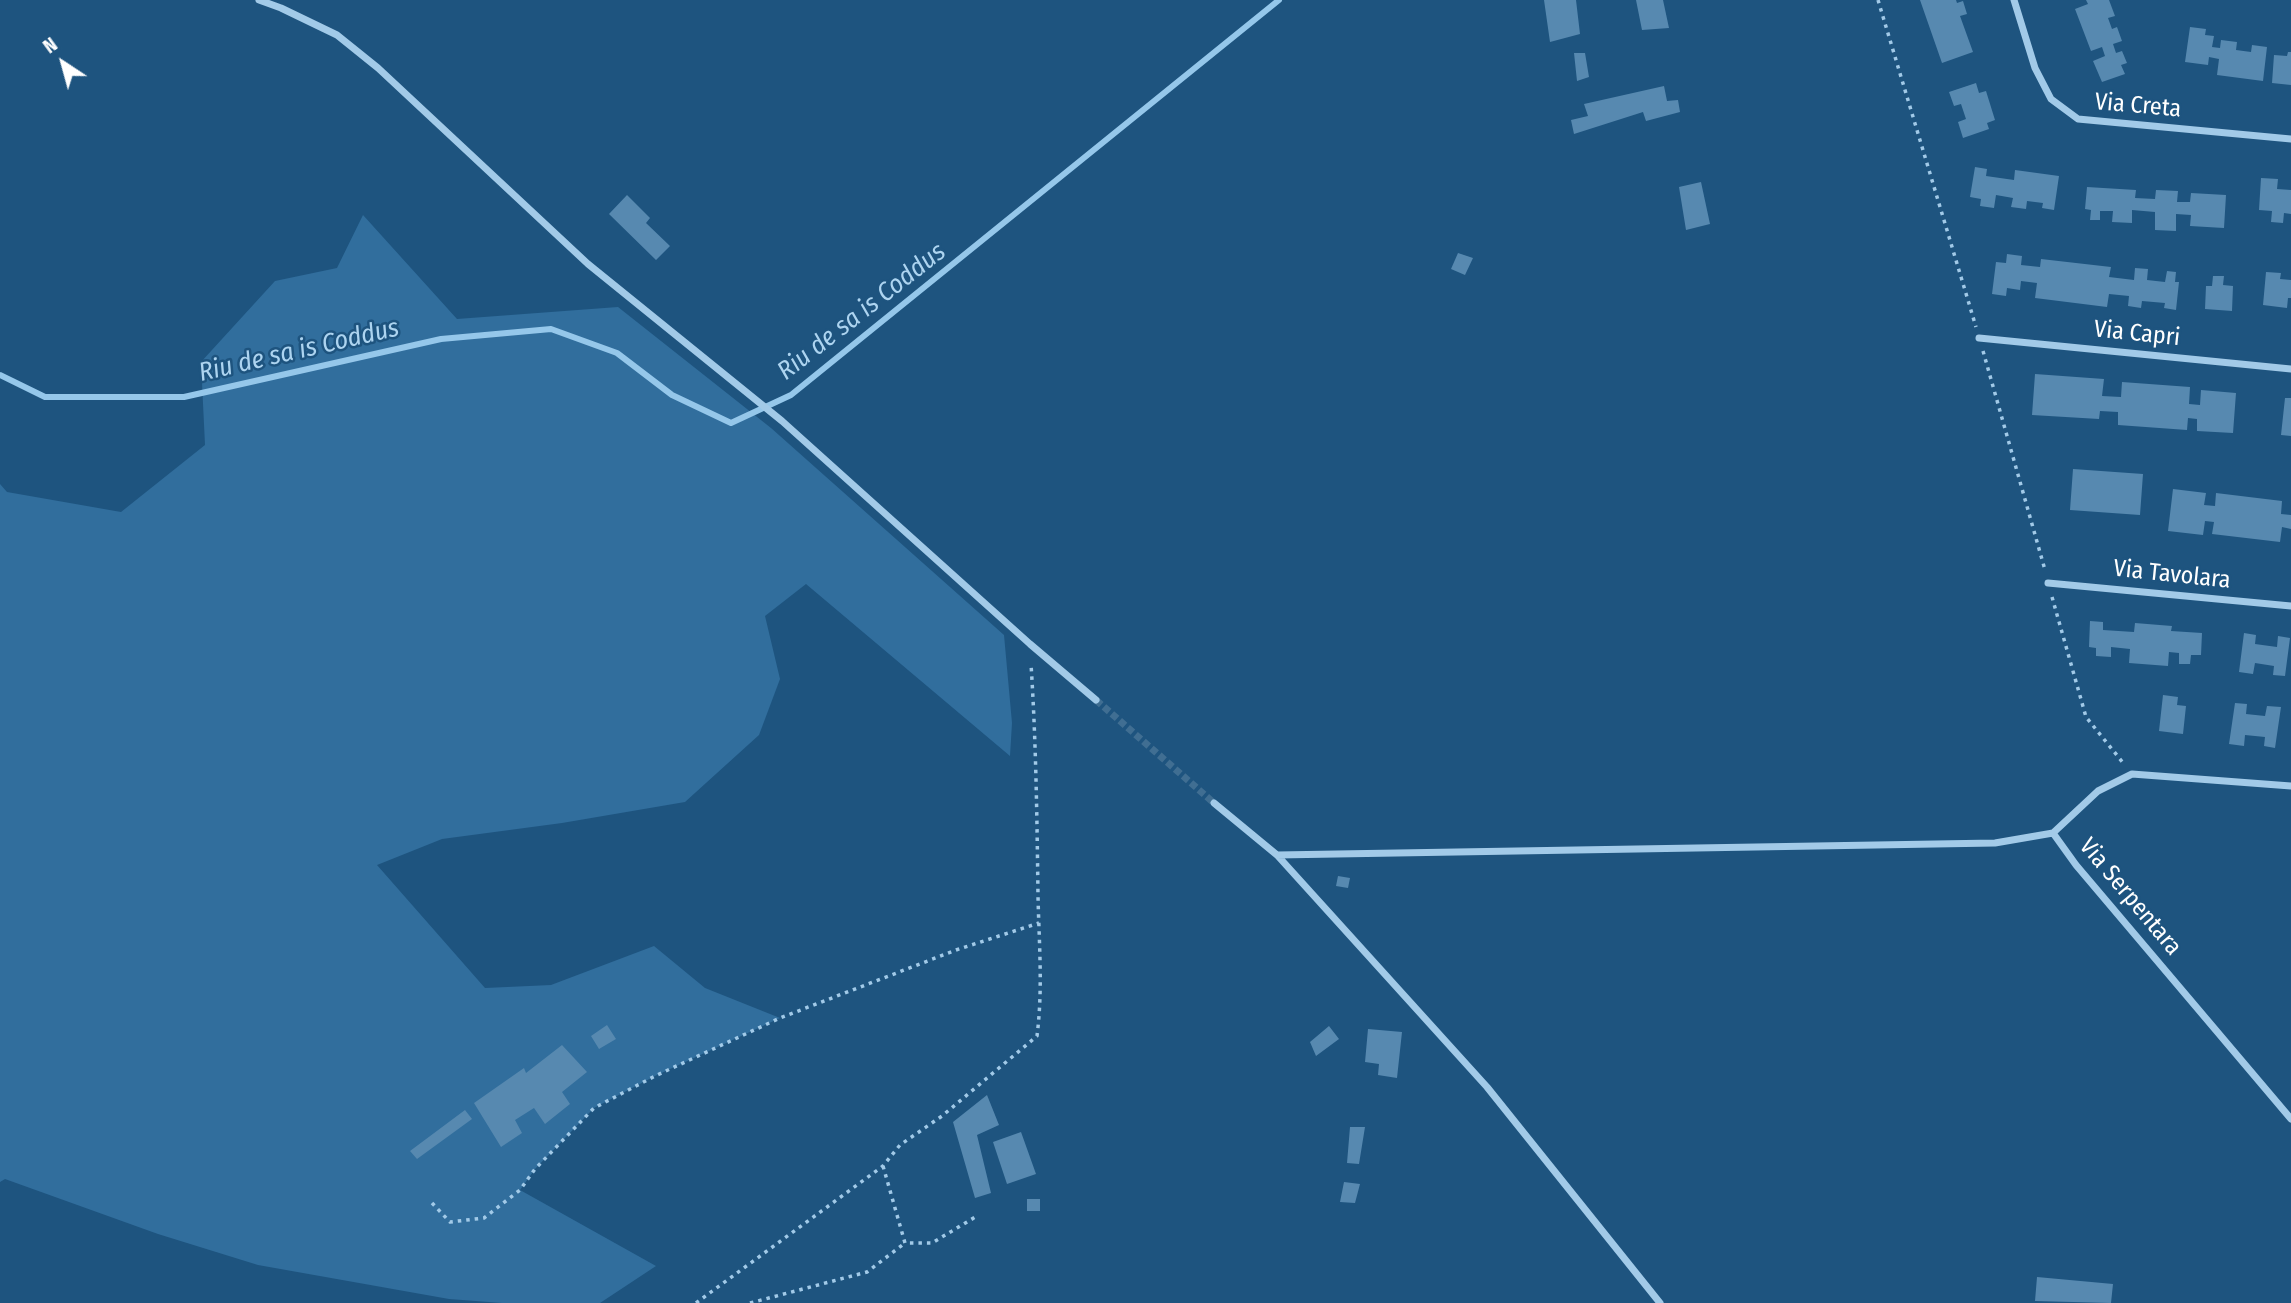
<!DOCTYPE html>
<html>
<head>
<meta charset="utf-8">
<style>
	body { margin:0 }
	#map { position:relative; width:2291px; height:1303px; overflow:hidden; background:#1e547f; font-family:"Fira Sans Condensed",sans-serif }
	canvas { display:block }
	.north { position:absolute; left:28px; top:28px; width:70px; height:70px; -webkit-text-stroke:5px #1e547f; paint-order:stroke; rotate:324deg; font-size:19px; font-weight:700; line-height:28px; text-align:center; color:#fff }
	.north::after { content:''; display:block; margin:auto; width:24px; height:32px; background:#fff; clip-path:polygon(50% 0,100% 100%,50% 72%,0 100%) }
</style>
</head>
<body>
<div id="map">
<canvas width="2291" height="1303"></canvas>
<div class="north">N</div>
</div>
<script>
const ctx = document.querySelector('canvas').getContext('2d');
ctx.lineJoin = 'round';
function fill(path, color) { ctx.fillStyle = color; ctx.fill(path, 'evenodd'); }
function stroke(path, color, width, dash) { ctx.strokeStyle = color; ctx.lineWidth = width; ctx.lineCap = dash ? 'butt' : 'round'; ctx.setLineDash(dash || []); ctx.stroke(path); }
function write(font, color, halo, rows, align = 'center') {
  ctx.font = font + ' "Fira Sans Condensed",sans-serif'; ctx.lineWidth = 5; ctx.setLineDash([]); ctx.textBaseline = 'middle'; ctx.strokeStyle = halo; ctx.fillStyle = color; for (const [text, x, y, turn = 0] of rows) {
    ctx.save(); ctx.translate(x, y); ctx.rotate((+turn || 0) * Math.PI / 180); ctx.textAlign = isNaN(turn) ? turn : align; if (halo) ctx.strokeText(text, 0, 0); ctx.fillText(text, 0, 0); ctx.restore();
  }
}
fill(new Path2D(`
	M363,215L457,319L618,307L771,428L1004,635L1012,723L1010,756L806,584L765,616L780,679L759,735L685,802L562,823L442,839L377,865L485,988L551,985L654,946L705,988L780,1018L655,1076L594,1108L535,1169L520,1190L656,1266L600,1303H502L449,1299L258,1265L158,1234L5,1179L0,1182V484L7,492L121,512L205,445L201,362L275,281L337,268Z`), '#316e9d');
stroke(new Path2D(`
	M0,375L45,397H184L441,339L551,329L617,353L672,395L731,423L791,395L1279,0`), '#95c7ea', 6);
fill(new Path2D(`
	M1544,0H1576L1580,34L1550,42Z
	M1636,0H1663L1669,28L1642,30Z
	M1920,0H1956L1957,3L1963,1L1967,14L1960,16L1973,52L1942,63Z
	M2086,0H2109L2115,16L2108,18L2112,29L2117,27L2122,41L2113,44L2116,53L2122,51L2127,63L2121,65L2125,74L2102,82L2093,61L2105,56L2102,47L2091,51L2075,9L2088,4Z
	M2190,27L2206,29L2205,35L2214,36L2212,47L2220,48L2221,40L2237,42L2236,50L2251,52L2252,45L2267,47L2263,81L2217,75L2219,59L2209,57L2208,65L2185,62Z
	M2288,52H2291V85L2272,83L2274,55L2287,56Z
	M1574,53H1585L1589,77L1577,81Z
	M1976,83L1979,93L1986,91L1995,120L1987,123L1989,129L1963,138L1958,122L1966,119L1961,104L1954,106L1949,92Z
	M1664,86L1667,101L1678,100L1680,112L1646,121L1643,112L1574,134L1571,120L1588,116L1584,104Z
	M1975,167L1987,169L1986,176L2014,180L2015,170L2059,176L2054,210L2042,208L2043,203L2027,201L2026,209L2011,207L2013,198L1996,195L1994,208L1980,206L1981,199L1970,197Z
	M2261,178L2278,179L2277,189L2291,190V214L2284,213L2283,223L2271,222L2272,211L2259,210Z
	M1701,182L1710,224L1686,230L1679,187Z
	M2087,187L2136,190L2135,198L2155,199L2156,190L2178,191L2177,202H2190L2191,193L2226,195L2224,228L2190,226L2191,215L2176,214V231L2155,230V212L2132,210V223L2112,222L2113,211H2100V220H2090L2091,210L2085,209Z
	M627,195L650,218L646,223L670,246L656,260L609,214Z
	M1458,253L1473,258L1465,275L1451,269Z
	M2007,254L2022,256L2021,265L2040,267L2041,259L2111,267L2109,277L2134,280L2135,268L2148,269L2147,280L2165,282L2167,271L2176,272L2175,282H2179L2176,310L2164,308L2165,303L2142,301L2141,308L2128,306L2129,296L2109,294L2107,307L2035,298L2037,283L2021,281L2020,290L2007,288L2006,296L1992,294L1996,262L2006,263Z
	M2266,272L2281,273L2280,279L2291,280V298H2288L2287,308L2263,305Z
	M2213,276H2224L2223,285L2233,286L2232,311L2205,309L2206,286H2212Z
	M2035,374L2104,379L2102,396L2121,397L2122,382L2190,387L2189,404L2200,405L2201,390L2236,393L2233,433L2197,431V419L2188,418L2187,430L2118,425V412L2100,411L2099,419L2032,415Z
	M2285,398H2291V436L2281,435Z
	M2073,469L2143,474L2140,515L2070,510Z
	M2173,489L2206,493L2204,505L2215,506L2216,493L2282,501L2281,514L2291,515V529L2282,527L2280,542L2212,534L2214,522L2205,521L2203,535L2168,531Z
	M2090,621L2103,622V630L2134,632L2135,623L2172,626L2171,631L2202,633L2201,655H2191L2190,664H2179V653L2169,652L2168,666L2129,663L2130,649L2111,647V657L2096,656V648L2089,647Z
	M2244,633L2256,635L2255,644L2277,647L2278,636L2290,638L2285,676L2273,675L2274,666L2255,663L2253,674L2239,672Z
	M2163,695L2178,697L2177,705L2186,706L2183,734L2159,731Z
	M2235,703L2247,704L2246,714L2265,716L2267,706L2281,707L2275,748L2264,746L2265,737L2245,735L2244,746L2229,744Z
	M1338,876L1350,878L1348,888L1336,886Z
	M607,1025L616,1039L599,1049L591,1036Z
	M1329,1026L1339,1039L1316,1056L1310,1042Z
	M1368,1029L1402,1032L1397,1078L1378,1075L1379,1064L1365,1062Z
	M562,1045L587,1072L562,1092L570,1104L545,1124L534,1108L515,1120L522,1133L501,1147L474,1103L524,1068L526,1073Z
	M987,1095L999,1125L977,1135L991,1193L975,1198L953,1122Z
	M465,1110L472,1119L417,1159L410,1151Z
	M1350,1127H1365L1359,1164L1347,1163Z
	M1021,1132L1036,1174L1007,1184L993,1142Z
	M1344,1182L1360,1184L1355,1203L1340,1202Z
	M1027,1199H1040V1211H1027Z
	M2037,1277L2113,1284L2111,1303L2035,1301Z`), '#5789b0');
stroke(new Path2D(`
	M1096,700L1214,803`), '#406e92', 7, [7, 3.5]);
stroke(new Path2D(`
	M1878,0L1976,327
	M1983,351L2045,570
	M2052,597L2086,717L2124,764
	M883,1166L905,1243H932L977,1216
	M432,1203L450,1222L484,1218L520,1190L535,1169L594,1108L655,1076L780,1018L956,950L1039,923
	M696,1303L883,1166L900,1145L942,1116L1037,1036C1043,989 1039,943 1038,896C1037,818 1036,741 1031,664
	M750,1303L867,1272L905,1243`), '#a2cae8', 3.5, [3.5, 5]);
stroke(new Path2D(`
	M259,0L281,8L337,35L378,68L588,264L782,421L1030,644L1096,700
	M2014,0L2035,68L2051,99L2078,119L2291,139
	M1979,338L2291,369
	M2048,583L2291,606
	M2291,786L2132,774L2098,791L2053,833L2076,865L2291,1119
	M1214,803L1277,855L1487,1087L1660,1303
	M1277,855L1995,843L2053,833`), '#a2cae8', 7);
write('24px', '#fff', '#1e547f', [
	["Via Creta",2138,106,5],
	["Via Capri",2137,334,6],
	["Via Tavolara",2172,575,6],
	["Via Serpentara",2130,897,50]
]);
write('italic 26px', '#add4f0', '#1e547f', [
	["Riu de sa is Coddus",862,312,-38],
	["Riu de sa is Coddus",299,351,-13]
]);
</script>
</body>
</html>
